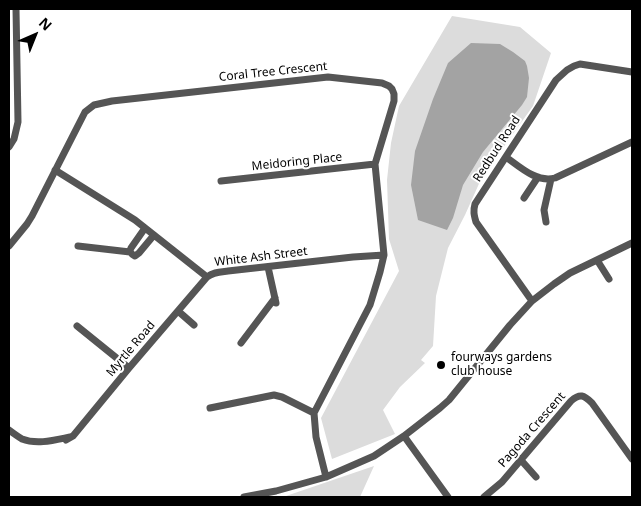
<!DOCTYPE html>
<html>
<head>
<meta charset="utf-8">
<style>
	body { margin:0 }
	#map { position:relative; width:641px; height:506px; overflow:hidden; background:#fff; font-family:"Noto Sans",sans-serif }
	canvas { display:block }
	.frame { position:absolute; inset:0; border:10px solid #000; pointer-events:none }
	.north { position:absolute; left:10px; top:10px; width:50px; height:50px; -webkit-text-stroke:4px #fff; paint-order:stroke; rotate:44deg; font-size:14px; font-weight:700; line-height:20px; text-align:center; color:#000 }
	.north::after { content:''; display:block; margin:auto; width:18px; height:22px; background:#000; clip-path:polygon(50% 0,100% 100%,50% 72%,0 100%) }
</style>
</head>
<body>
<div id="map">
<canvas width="641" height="506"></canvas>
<div class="frame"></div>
<div class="north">N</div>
</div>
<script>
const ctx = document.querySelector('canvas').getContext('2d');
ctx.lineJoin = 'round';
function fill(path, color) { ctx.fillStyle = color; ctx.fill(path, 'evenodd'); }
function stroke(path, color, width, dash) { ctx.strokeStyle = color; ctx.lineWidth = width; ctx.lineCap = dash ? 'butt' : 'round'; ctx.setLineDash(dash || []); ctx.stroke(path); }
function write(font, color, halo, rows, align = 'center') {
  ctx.font = font + ' "Noto Sans",sans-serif'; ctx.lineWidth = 4; ctx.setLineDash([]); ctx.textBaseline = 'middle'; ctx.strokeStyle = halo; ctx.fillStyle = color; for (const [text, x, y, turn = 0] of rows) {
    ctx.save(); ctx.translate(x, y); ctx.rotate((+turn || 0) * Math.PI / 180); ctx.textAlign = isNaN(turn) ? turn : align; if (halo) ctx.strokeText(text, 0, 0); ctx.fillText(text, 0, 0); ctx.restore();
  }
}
fill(new Path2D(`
	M452,16L520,27L551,53L533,106L482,177L465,215L448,248L436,296L433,346L421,360L425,363L400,387L383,410L395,434L332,459L321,418L399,271L389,239L387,180L391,143L399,106Z
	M374,466L360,497H286V496Z`), '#dcdcdc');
fill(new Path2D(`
	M471,43L500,44L513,52L525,61L527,66L529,78L527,97L522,105L483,152L463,185L453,218L447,230L418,220L411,185L415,151L433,99L448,63Z`), '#a3a3a3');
stroke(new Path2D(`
	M9,147L14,139L18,122L16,9
	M506,157C520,167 537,183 555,178L632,142
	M55,170L135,220L207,277C213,272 220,272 228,271L353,257L384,255
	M221,181L375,164
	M524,198L538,177
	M546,222L544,210L551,179
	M145,228L131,248C129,252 131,254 135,256L139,253L154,235
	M9,246L27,224L32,216L85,112L94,105L112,101L328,77L382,83L389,86L392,89L394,94V101L375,164L384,255L380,272L370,305L314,413L316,437L326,477
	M78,246L130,252
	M597,260L609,279
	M268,267L276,303
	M532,301L476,222C474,215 473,211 475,204L556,80L567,70L574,66L580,64L632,72
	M178,311L194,325
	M77,326L129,368
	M241,343L275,298
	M210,408L274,395L282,397L314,413
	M9,430C13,433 17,436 22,439C37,445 55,440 70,437
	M73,436L66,440L73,436L129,368L207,277
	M404,436L448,497
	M520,459L536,477
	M244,497L276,491L326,477L374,456L404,436L440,408L449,400L510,325L532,301L554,284L570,273L632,243
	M484,497L502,482L571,401C580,393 584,395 592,403L632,459`), '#555', 7);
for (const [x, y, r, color] of [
	[441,365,5,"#000"]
]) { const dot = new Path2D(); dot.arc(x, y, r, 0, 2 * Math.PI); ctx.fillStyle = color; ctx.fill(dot); stroke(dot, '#fff', 2); }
write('12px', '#000', '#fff', [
	["Coral Tree Crescent",273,72,-6],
	["Redbud Road",497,149,-57],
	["Meidoring Place",297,162,-6],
	["White Ash Street",261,257,-7],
	["Myrtle Road",131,349,-50],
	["Pagoda Crescent",532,430,-49]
]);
write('12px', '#000', '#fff', [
	["fourways gardens",451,358],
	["club house",451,372]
], 'left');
</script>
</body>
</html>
